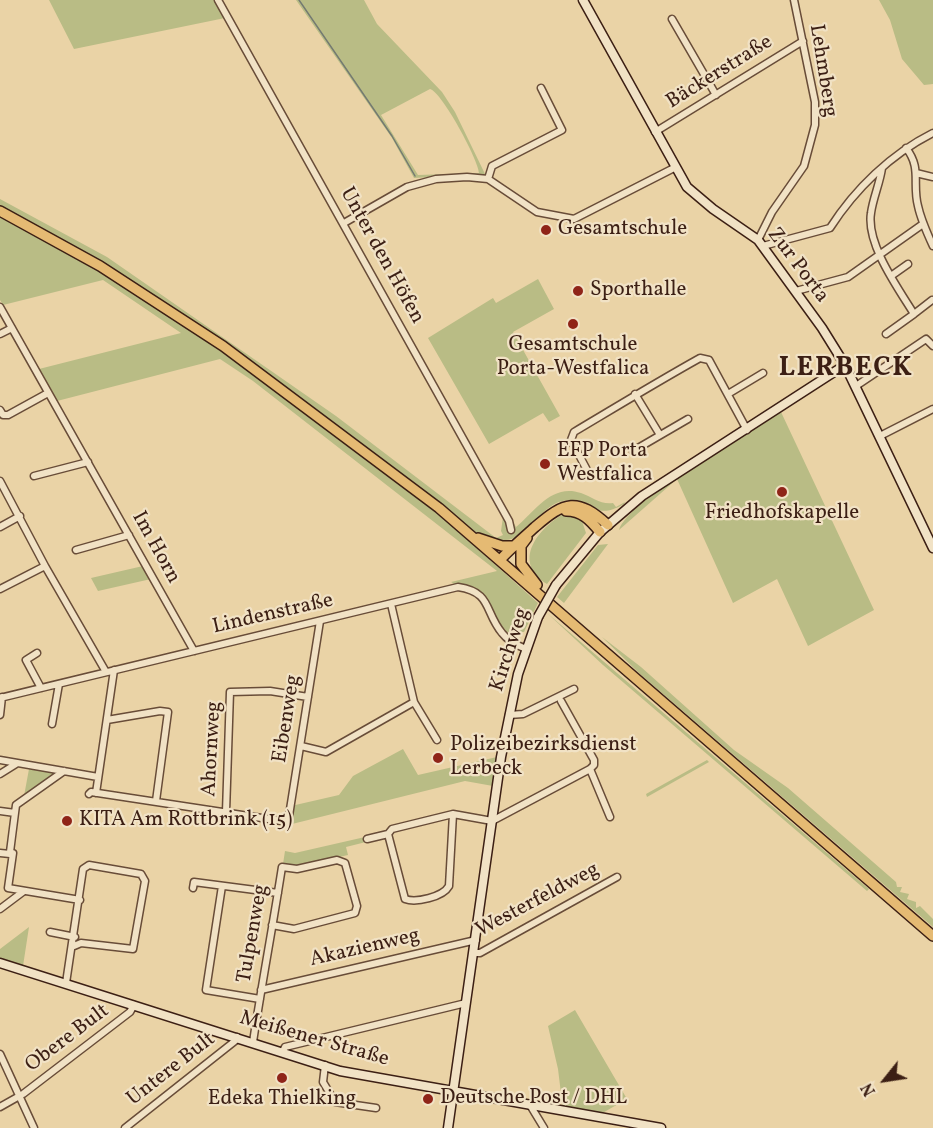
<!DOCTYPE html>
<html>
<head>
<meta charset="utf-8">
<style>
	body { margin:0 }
	#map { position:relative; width:933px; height:1128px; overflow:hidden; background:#ead3a6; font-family:Vollkorn,serif }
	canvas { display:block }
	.north { position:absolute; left:855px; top:1050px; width:60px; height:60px; -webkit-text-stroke:4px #f1e2c5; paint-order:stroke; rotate:240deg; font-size:16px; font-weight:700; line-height:24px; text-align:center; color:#3c1f14 }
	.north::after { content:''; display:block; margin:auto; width:21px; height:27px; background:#3c1f14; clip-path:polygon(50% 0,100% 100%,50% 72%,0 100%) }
</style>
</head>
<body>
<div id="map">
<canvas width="933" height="1128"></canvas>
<div class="north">N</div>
</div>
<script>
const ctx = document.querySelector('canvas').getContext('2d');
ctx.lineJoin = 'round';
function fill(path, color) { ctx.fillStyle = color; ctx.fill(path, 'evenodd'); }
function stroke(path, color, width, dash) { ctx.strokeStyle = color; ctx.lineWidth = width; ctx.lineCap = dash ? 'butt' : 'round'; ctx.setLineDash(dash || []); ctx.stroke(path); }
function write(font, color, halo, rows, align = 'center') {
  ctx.font = font + ' Vollkorn,serif'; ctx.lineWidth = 4.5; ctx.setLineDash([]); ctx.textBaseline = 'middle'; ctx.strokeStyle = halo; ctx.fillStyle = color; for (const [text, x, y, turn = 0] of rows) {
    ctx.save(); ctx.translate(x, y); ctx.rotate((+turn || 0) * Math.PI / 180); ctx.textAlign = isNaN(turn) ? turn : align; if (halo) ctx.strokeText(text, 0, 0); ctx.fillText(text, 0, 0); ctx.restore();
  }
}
fill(new Path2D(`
	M49,0H222L284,113L225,18L74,49Z
	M296,0H364L377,24L442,92L455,112L485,174L414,178L392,138ZM430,89C442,92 479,161 479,173L418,175L381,115Z
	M879,0H933V84L924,85L902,59L890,20Z
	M0,199L107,257L336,416L496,538L503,535L501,531L503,517L402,335L407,333L516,527C535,511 552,483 581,493C592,497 601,505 613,503L616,507L625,502L624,504C593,522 595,498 568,500C533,503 533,551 489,538L480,551L538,603L524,632H499L483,600L451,582L497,571L253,381L220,359L57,401L39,369L181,333L103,280L3,305L0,300Z
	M538,279L554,309L513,332L560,416L549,422L543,413L489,444L428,338L493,298L496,303Z
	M781,412L874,610L808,646L777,579L733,603L677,479L619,530C629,499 749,432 781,412Z
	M565,513L581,518L586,533L547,584C511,562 538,528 565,513Z
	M608,544L564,603L557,597L598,545Z
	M143,566L151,579L98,591L91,578Z
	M547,613L869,889L867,891L603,665Z
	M602,637L641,667L734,750L788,788L896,882L897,887H902L900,892L909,894L907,899L916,902V908L920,906L933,919V927L640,674Z
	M403,749L418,775L497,757L493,786L465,781L288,825L291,806L339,795L353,776Z
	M707,760L709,762L647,797L646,794Z
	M29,769L58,773L24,796Z
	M365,837L366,842L346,847L348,855L299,866L283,864L285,851L295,853Z
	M29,927L23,966L0,959V949Z
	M575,1010L627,1099L599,1115L563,1110L558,1069L548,1026Z`), '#b9bc85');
stroke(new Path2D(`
	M299,0L392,136L415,176`), '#747a71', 1.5);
const street = new Path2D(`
	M218,0L509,521L511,530
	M672,19L716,95
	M655,132L803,41
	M906,148C922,168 912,183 918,206C921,220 927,233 933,246
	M882,168C880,183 873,198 871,213C866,244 898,288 914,314L886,334
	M916,173L933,177
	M488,179L492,166L562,130L541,88
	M344,223L407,187L436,179L467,177L488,179L537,212L574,219L674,168
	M758,240L772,212L804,166L815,125V102L794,0
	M763,246L830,228C855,189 891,154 933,133
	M891,276L908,264
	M796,291L848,277L923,224
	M0,307L194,651
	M914,314L932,300
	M0,334L12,328
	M856,386L926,339L933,346
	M635,394L660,435
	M728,394L763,373
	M0,410L3,415H8L48,393
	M880,436L933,409
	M633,451L688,419
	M587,470L571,440L574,432C616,407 657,382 700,358L709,360L747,430
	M34,476L88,462
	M0,481L45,566
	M0,527L20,516
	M76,550L129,535
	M0,589L45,566L106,672
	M391,604L414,702L437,740
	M37,653L26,660L41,688
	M0,698L458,587C492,592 484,611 502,633C508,641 516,645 526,649
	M0,715L2,697
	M509,715L523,714L574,689
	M107,720L160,711L168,712L156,801
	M52,724L59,684
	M301,746L326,752L414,702
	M0,760L98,777
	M590,769L610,817
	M0,774L16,764
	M96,793L114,670
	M89,794L91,792L288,822L320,621
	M0,811L15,813
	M226,812L230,692L270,691L308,697
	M388,834L392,829L453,814L492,821L590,769L594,765V760L561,701
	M367,839L388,834L405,899C416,903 443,897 449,886L453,814
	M10,852L13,853L8,888L80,900
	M10,852L16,805L64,771
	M0,853L10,854V852
	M222,886L206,990L260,999
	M193,888L194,882L278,893
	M0,909L24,891
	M50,932L75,937
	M475,953H480L617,877
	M66,983L83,869L89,865L141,874L145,881L133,949L81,943L74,946
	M261,990L476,940
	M253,1042C262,983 273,925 282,867L297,869L337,860L345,863L357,906L355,913L294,929L272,925
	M283,1051L285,1047L466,1003
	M0,1054L34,1128
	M325,1065L323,1082L335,1102L376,1108
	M530,1105L544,1128
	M0,1107L23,1094L130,1012L134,1005
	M125,1128L235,1041L237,1037`);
const secondary = new Path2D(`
	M583,0L687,187L713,209L758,240L822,328L845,365L933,548
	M556,585L600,532L642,496L845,365
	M0,963L340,1071L661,1128
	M448,1128L501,757L518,674L538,617`);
const primary = new Path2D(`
	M0,211L100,266L223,346L439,508L933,936
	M566,511C582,511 590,520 600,532
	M478,538L502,546H514
	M527,538L521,546V564L537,585
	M500,560C511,548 523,538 535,527C565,501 577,497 608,525`);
stroke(street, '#684c38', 9);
stroke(secondary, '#3c1f14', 11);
stroke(primary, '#3c1f14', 12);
stroke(street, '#f1e2c5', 6);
stroke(secondary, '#f1e2c5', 8);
stroke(primary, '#e5ba73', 9);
const secondaryBridge = new Path2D(`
	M538,617L556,585`);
stroke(secondaryBridge, '#3c1f14', 11, []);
stroke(secondaryBridge, '#f1e2c5', 8);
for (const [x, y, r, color] of [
	[546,230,6,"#8f2418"],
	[578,291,6,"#8f2418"],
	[573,324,6,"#8f2418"],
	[545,464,6,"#8f2418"],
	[782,492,6,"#8f2418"],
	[438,758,6,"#8f2418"],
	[67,821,6,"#8f2418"],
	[282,1078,6,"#8f2418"],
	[428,1099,6,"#8f2418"]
]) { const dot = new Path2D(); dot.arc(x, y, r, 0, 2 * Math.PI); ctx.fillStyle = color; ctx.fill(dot); stroke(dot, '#f1e2c5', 2); }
write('21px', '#3c1f14', '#f1e2c5', [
	["Lehmberg",822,71,81],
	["Bäckerstraße",720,73,-32],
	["Unter den Höfen",381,256,61],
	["Zur Porta",797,266,53],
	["Im Horn",155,548,61],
	["Lindenstraße",273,615,-13],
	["Kirchweg",511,650,-72],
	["Eibenweg",288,719,-81],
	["Ahornweg",213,749,-87],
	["Westerfeldweg",538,901,-28],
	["Tulpenweg",254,934,-80],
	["Akazienweg",365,949,-13],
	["Obere Bult",68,1039,-37],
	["Meißener Straße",314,1040,16],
	["Untere Bult",172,1070,-38]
]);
write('21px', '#3c1f14', '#f1e2c5', [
	["Gesamtschule",558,230],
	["Sporthalle",590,291],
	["Gesamtschule",573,346,"center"],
	["Porta-Westfalica",573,370,"center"],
	["EFP Porta",557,452],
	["Westfalica",557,476],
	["Friedhofskapelle",782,514,"center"],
	["Polizeibezirksdienst",450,746],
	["Lerbeck",450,770],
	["KITA Am Rottbrink (15)",79,821],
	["Deutsche Post / DHL",440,1099],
	["Edeka Thielking",282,1100,"center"]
], 'left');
ctx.letterSpacing = '1.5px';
write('bold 27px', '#3c1f14', '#f1e2c5', [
	["LERBECK",846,370]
]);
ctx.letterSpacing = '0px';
</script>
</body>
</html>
